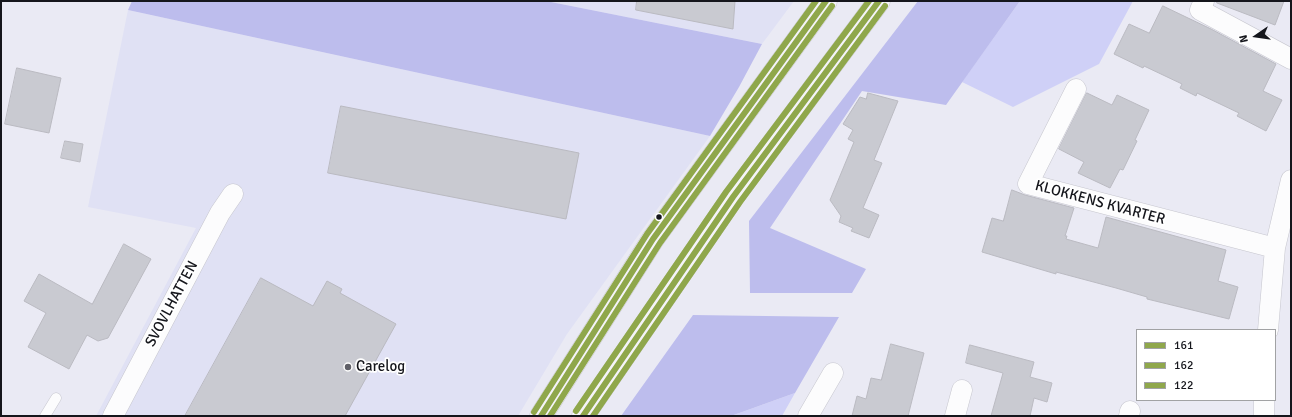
<!DOCTYPE html>
<html>
<head>
<meta charset="utf-8">
<style>
	body { margin:0 }
	#map { position:relative; width:1292px; height:417px; overflow:hidden; background:#eaeaf4; font-family:Signika,sans-serif }
	canvas { display:block }
	.frame { position:absolute; inset:0; border:2px solid #15161c; pointer-events:none }
	.legend { position:absolute; left:1136px; top:329px; width:140px; height:72px; box-sizing:border-box; background:#fff; border:1px solid #a1a2a4; margin:0; padding:5px 7px; list-style:none; font-size:12px; color:#15161c }
	.legend li { display:flex; align-items:center; gap:8px; height:20px }
	.legend b { width:20px; border:1px solid #a1a2a4 }
	.north { position:absolute; left:1236px; top:16px; width:40px; height:40px; -webkit-text-stroke:3px #fff; paint-order:stroke; rotate:257deg; font-size:11px; font-weight:700; line-height:16px; text-align:center; color:#15161c }
	.north::after { content:''; display:block; margin:auto; width:14px; height:18px; background:#15161c; clip-path:polygon(50% 0,100% 100%,50% 72%,0 100%) }
</style>
</head>
<body>
<div id="map">
<canvas width="1292" height="417"></canvas>
<div class="frame"></div>
<ul class="legend">
<li><b style="height:5px;background:#8fa74b"></b>161</li>
<li><b style="height:5px;background:#8fa74b"></b>162</li>
<li><b style="height:5px;background:#8fa74b"></b>122</li>
</ul>
<div class="north">N</div>
</div>
<script>
const ctx = document.querySelector('canvas').getContext('2d');
ctx.lineJoin = 'round';
function fill(path, color) { ctx.fillStyle = color; ctx.fill(path, 'evenodd'); }
function stroke(path, color, width, dash) { ctx.strokeStyle = color; ctx.lineWidth = width; ctx.lineCap = dash ? 'butt' : 'round'; ctx.setLineDash(dash || []); ctx.stroke(path); }
function write(font, color, halo, rows, align = 'center') {
  ctx.font = font + ' Signika,sans-serif'; ctx.lineWidth = 3.5; ctx.setLineDash([]); ctx.textBaseline = 'middle'; ctx.strokeStyle = halo; ctx.fillStyle = color; for (const [text, x, y, turn = 0] of rows) {
    ctx.save(); ctx.translate(x, y); ctx.rotate((+turn || 0) * Math.PI / 180); ctx.textAlign = isNaN(turn) ? turn : align; if (halo) ctx.strokeText(text, 0, 0); ctx.fillText(text, 0, 0); ctx.restore();
  }
}
fill(new Path2D(`
	M546,1H794L762,44Z
	M128,10L710,136L567,334L518,416H96L196,228L88,207Z`), '#e0e1f4');
fill(new Path2D(`
	M1020,1H1133L1099,64L1013,107L962,82Z
	M795,393L782,416H731Z`), '#cfd0f7');
fill(new Path2D(`
	M132,1H546L762,44L739,87L710,136L128,10Z
	M918,1H1020L946,105L862,91L770,228L866,269L852,293H750L749,221Z
	M693,315L839,317L795,393L731,416H621Z`), '#bdbded');
const building = new Path2D(`
	M637,1H735L733,29L636,10Z
	M1217,1H1284L1275,25L1217,3Z
	M1163,6L1211,29L1276,64L1263,91L1282,100L1266,131L1237,116L1239,113L1197,93L1196,96L1180,88L1182,84L1144,66L1143,68L1114,54L1129,24L1149,33Z
	M17,68L61,78L49,133L5,124Z
	M868,93L898,101L874,160L882,163L863,208L879,215L869,238L851,231L853,228L839,222L841,216L830,200L854,142L848,139L853,130L843,124L860,97L866,99Z
	M1087,93L1112,105L1117,95L1149,110L1135,140L1137,141L1123,170L1120,169L1110,188L1078,173L1084,162L1059,149Z
	M341,106L579,153L566,219L328,173Z
	M65,141L83,144L80,162L61,158Z
	M1012,190L1025,195L1074,208L1065,236H1067L1066,239L1098,248L1106,217L1226,250L1218,281L1238,287L1229,319L1147,299V297L1116,288L1056,272V274L982,252L992,218L1003,221Z
	M124,244L151,259L108,338L98,341L87,335L69,369L28,347L46,313L24,301L39,274L92,304Z
	M261,278L313,306L327,281L342,289L340,293L396,324L345,416H185Z
	M891,344L924,353L908,416H852L857,396L866,399L871,378L881,380Z
	M970,345L1034,362L1030,377L1052,383L1047,402L1034,398L1030,416H991L1003,373L966,363Z`);
fill(building, '#c9cad1');
stroke(building, '#babac1', 1);
const service = new Path2D(`
	M45,416L56,398`);
const minor = new Path2D(`
	M1204,1L1200,10L1291,59
	M1076,89L1028,184L1275,248
	M1268,330L1275,248L1291,180
	M113,416L220,213L233,194
	M808,416L833,373
	M955,416L962,390
	M1129,416L1130,411
	M1264,416V400`);
const secondary = new Path2D(`
	M541,416L653,239L826,1
	M583,416L733,197L879,1`);
stroke(service, '#c6c6ce', 11);
stroke(minor, '#c6c6ce', 21);
stroke(secondary, '#c6c6ce', 23);
stroke(service, '#fcfcfd', 10);
stroke(minor, '#fcfcfd', 20);
stroke(secondary, '#f5f4f9', 22);
stroke(new Path2D(`
	M541,416L653,239L826,1
	M583,416L733,197L879,1`), '#8fa74b', 6);
stroke(new Path2D(`
	M550,416L660,243L832,6
	M593,416L740,202L885,6`), '#8fa74b', 6);
stroke(new Path2D(`
	M576,411L726,192L869,1
	M534,412L647,234L816,1`), '#8fa74b', 6);
for (const [x, y, r, color] of [
	[659,217,3.5,"#15161c"],
	[348,367,4,"#606068"]
]) { const dot = new Path2D(); dot.arc(x, y, r, 0, 2 * Math.PI); ctx.fillStyle = color; ctx.fill(dot); stroke(dot, '#fff', 1.5); }
write('15px', '#15161c', '#fff', [
	["KLOKKENS KVARTER",1100,203,15],
	["SVOVLHATTEN",172,304,-62]
]);
write('15px', '#15161c', '#fff', [
	["Carelog",356,367]
], 'left');
</script>
</body>
</html>
